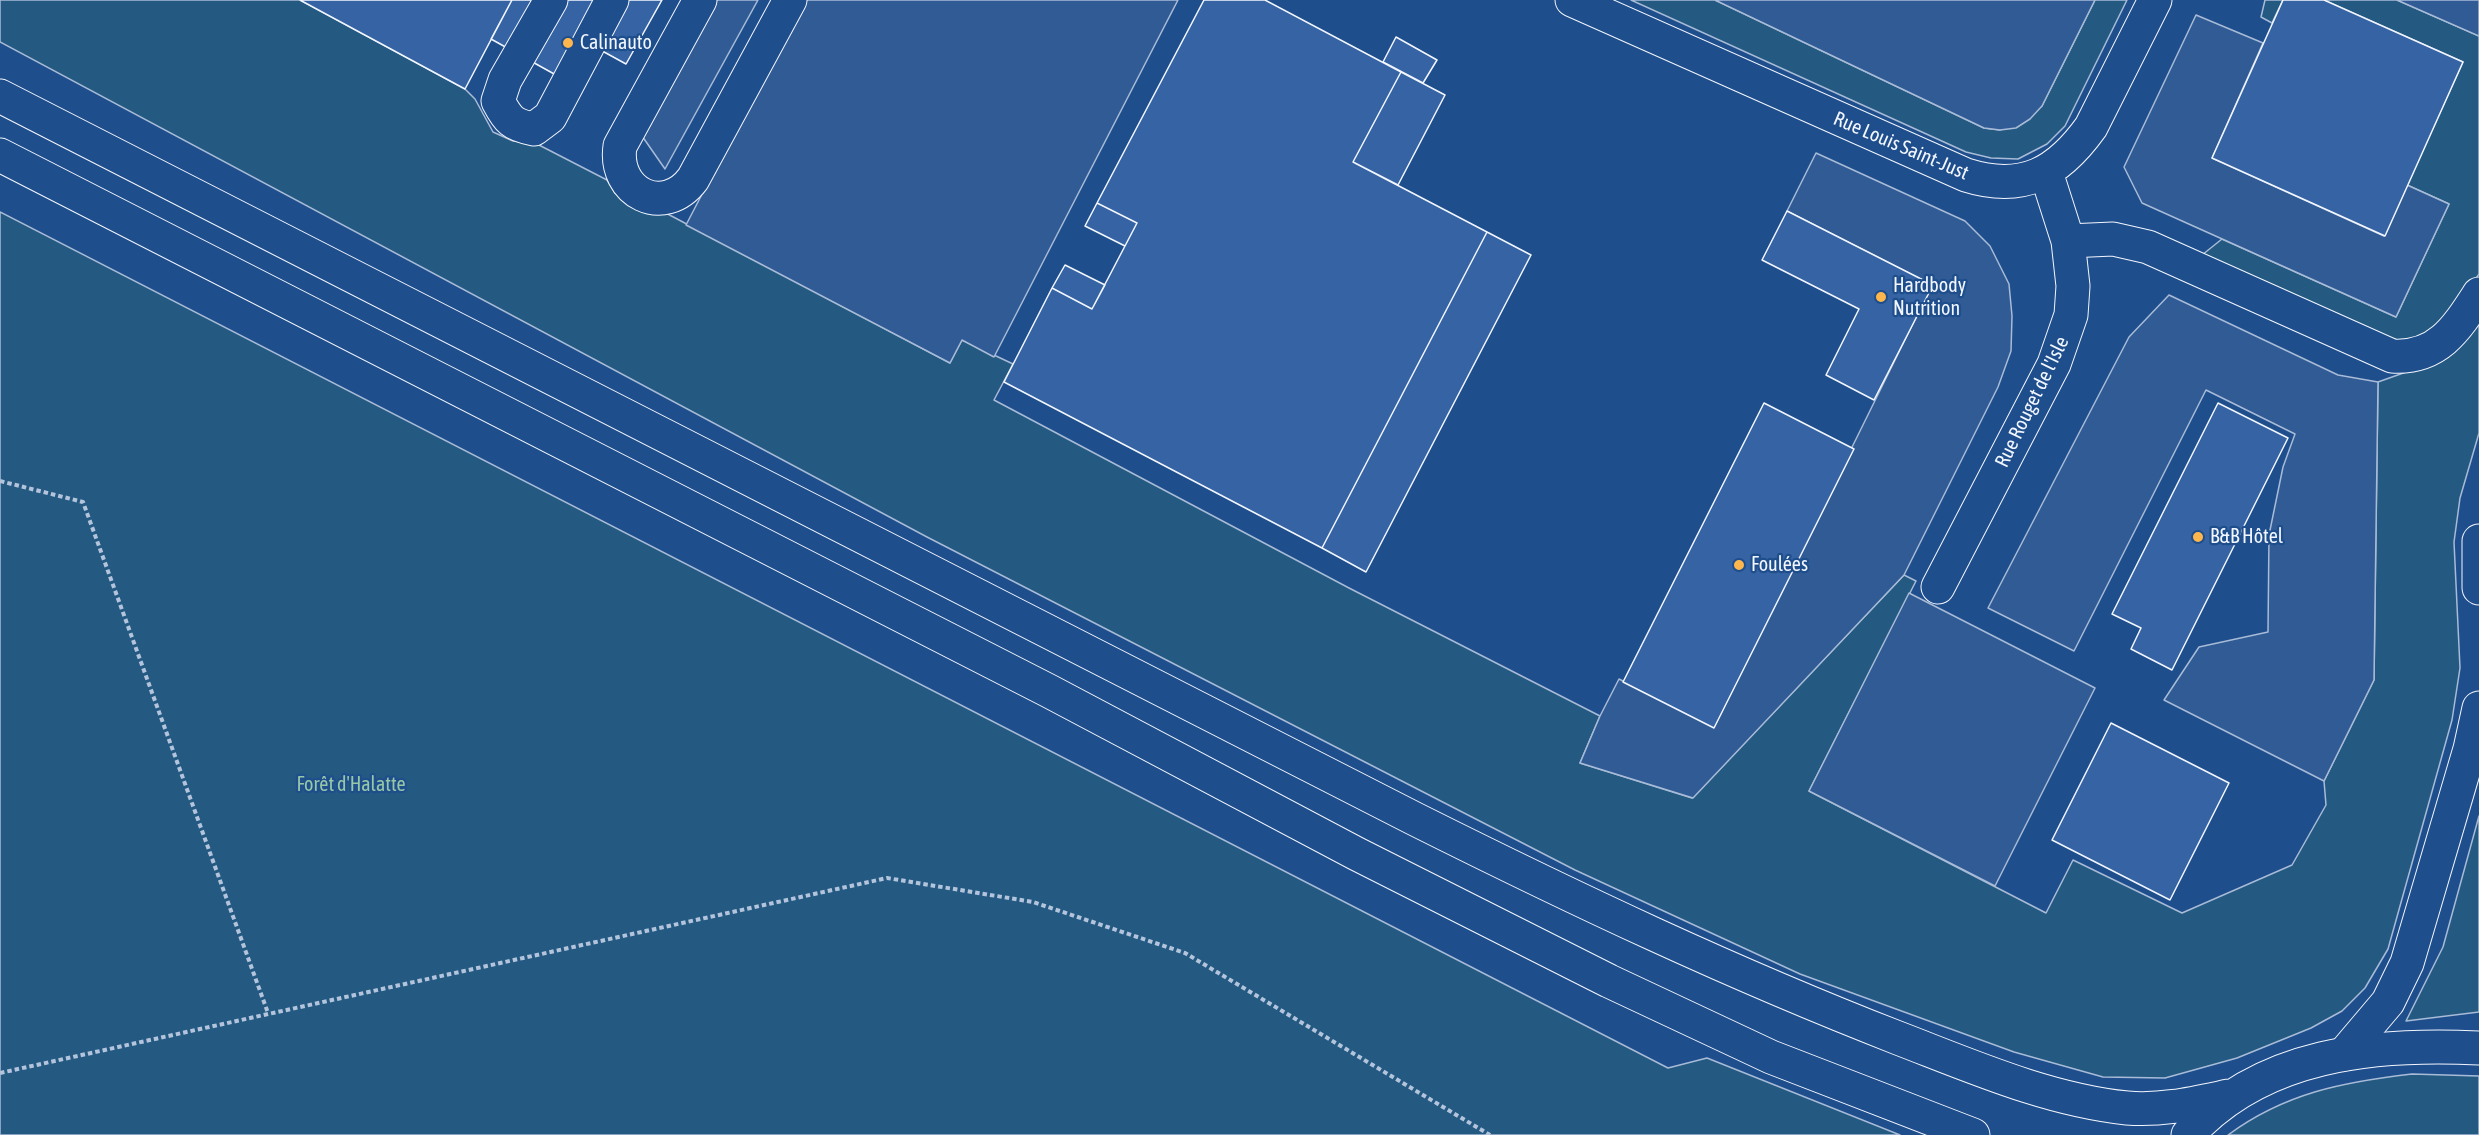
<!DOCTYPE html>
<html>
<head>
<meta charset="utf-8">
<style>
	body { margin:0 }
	canvas { display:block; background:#1f4e8c }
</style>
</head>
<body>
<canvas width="2479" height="1135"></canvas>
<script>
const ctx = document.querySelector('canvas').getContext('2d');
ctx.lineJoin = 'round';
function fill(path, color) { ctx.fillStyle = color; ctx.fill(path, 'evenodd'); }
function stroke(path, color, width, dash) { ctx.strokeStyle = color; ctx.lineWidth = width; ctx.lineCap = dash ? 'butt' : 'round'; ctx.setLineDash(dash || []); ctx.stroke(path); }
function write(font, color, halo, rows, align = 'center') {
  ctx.font = font + ' "Asap Condensed",sans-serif'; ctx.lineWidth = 4.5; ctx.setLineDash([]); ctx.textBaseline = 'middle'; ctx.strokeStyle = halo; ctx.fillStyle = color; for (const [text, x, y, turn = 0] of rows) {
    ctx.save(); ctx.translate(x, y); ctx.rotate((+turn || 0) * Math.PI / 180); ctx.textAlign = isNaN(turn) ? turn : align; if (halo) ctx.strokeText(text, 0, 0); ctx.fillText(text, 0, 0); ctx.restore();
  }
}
const green = new Path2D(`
	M0,0H300L465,89L475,99L493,132L513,141L537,144L607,180L615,193L630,204L662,211L950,363L962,340L1013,364L994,400L1349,588L1600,716L1580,763L1692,798L1904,575L1916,581L1809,791L2046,913L2073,860L2182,913L2292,865L2326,805L2324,781L2374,680L2378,382L2409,371L2479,309V433L2460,498L2454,542L2460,668L2452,720L2388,949L2365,988L2342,1011L2311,1028L2237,1058L2165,1078L2103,1077L2014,1052L1800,974L1575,870L927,537L0,42Z
	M1631,0H1715L1984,128L2000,130L2042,106L2095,0H2127L2065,126L2047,144L2018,159L1991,158L1966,152Z
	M2265,0H2283L2272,23L2261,17Z
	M2324,0H2397L2479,36V274L2450,317L2422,339L2402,341L2382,336L2202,255L2222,239L2396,317L2449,204L2407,185L2463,62Z
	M0,212L1668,1068L1707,1058L1900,1135H0Z
	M2479,816V1012L2406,1021L2443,947Z
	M2412,1074L2479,1076V1135H2228C2285,1093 2343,1082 2412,1074Z`);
fill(green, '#245a82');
stroke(green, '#a8bbd7', 1.5);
const parking = new Path2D(`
	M700,0H758L665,169L633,123Z
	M803,0H1178L994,357L962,340L950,363L686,225Z
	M1715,0H2095L2042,106L2030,119L2016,128L2000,130L1984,128Z
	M2397,0H2479V36Z
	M2196,15L2263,43L2212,158L2384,236L2407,185L2449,204L2396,317L2142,203L2124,167Z
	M1816,153L1965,221L1990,246L2009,284L2012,316L2011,351L1998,387L1904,575L1693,798L1580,763L1600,716L1619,679L1714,727L1932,285L1787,211Z
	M2169,295L2338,375L2378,382L2374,680L2324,781L2164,700L2199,647L2268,632L2269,535L2283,467L2295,434L2206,390L2074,651L1988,608L2129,337Z
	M1909,593L2095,688L1995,886L1809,791Z`);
fill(parking, '#305b95');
stroke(parking, '#a8bbd7', 1.5);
const building = new Path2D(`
	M300,0H512L465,89Z
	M512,0H662L626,64L595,47L574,85L491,39Z
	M1204,0H1265L1401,72L1353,162L1487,232L1322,548L1004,382L1052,288L1092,309L1137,223L1097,203Z
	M2283,0H2324L2463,62L2385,236L2212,158Z
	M1396,37L1437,60L1423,83L1383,62Z
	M1401,72L1445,95L1398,185L1353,162Z
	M1097,203L1137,223L1125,246L1085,226Z
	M1787,211L1933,285L1874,400L1826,375L1859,309L1762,260Z
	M1487,232L1531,255L1366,572L1322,548Z
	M1065,265L1105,285L1092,309L1052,288Z
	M1764,403L1854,449L1714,728L1623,682Z
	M2218,403L2288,438L2172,670L2131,649L2141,628L2112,614Z
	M2111,723L2229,783L2170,900L2052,840Z`);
fill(building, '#3563a3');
stroke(building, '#f2f6ff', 1.5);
const minor = new Path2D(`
	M551,0L505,80L498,101C508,120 512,125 534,129L550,117L612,0
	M700,0L620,146C613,193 664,218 693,179L790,0
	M1572,0L1966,175C2023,193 2058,173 2091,127L2155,0
	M2068,241L2113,239L2148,247L2392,356C2438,359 2457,328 2479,294
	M1938,587L2054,364L2071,315L2073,286L2068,241L2046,172`);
const major = new Path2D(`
	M2479,541V588
	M2344,1054L2388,1002L2407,963L2470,749L2479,708`);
const highway = new Path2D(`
	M0,96L1415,819C1575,899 1731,973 1898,1038C1971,1066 2048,1100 2127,1108C2162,1111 2195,1103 2229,1096
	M0,155L1049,691L1357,854L1609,981L1771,1057L1973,1135
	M2188,1135C2261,1053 2375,1043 2479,1048`);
stroke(minor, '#f2f6ff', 35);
stroke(major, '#f2f6ff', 35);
stroke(highway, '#f2f6ff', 35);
stroke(new Path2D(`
	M0,481L83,502L268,1013
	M0,1073L887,878L1033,902L1185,953L1490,1135`), '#b3c4dc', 4, [4.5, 3]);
stroke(minor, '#1f4e8c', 33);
stroke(major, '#1f4e8c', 33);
stroke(highway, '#1f4e8c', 33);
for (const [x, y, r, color] of [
	[568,43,6,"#ffb74d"],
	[1881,297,6,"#ffb74d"],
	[2198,537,6,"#ffb74d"],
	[1739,565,6,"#ffb74d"]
]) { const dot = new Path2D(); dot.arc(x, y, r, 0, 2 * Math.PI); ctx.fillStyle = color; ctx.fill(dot); stroke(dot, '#1f4e8c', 2); }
write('20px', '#f2f6ff', '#1f4e8c', [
	["Calinauto",580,43],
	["Hardbody",1893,286],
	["Nutrition",1893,309],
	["B&B Hôtel",2210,537],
	["Foulées",1751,565]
], 'left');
write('20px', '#f2f6ff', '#1f4e8c', [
	["Rue Louis Saint-Just",1901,146,23],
	["Rue Rouget de l'Isle",2032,402,-64]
]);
write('20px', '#97c8a6', '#1f4e8c', [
	["Forêt d'Halatte",351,785]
]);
</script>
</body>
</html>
